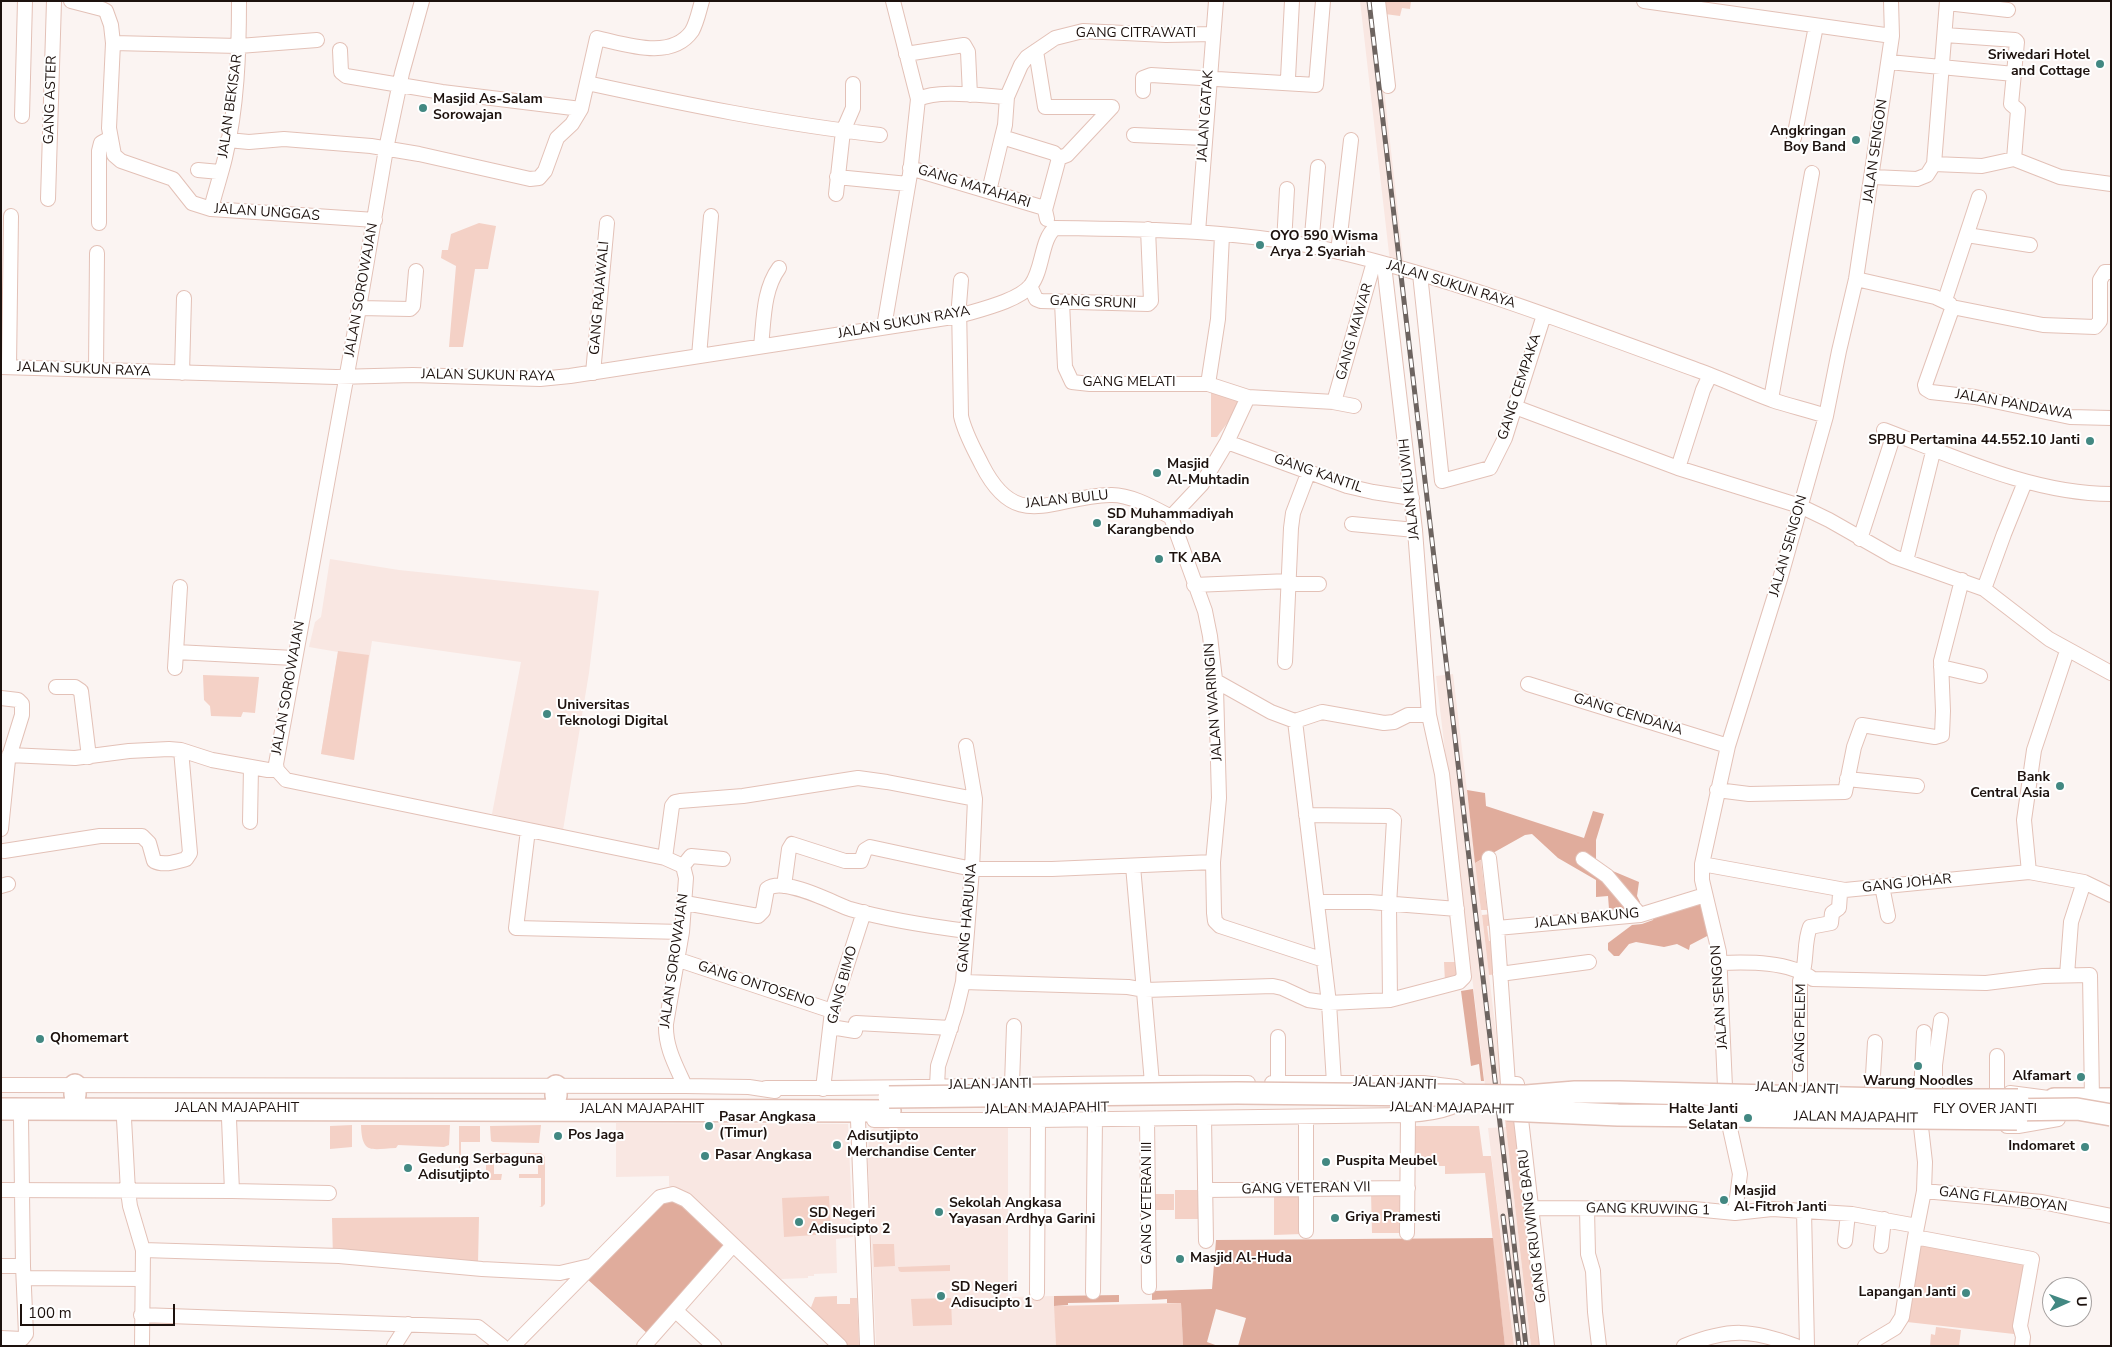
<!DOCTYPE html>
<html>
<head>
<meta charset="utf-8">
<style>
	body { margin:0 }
	#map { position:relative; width:2112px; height:1347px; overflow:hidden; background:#fbf4f2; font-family:"Nunito Sans",sans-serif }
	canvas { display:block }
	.frame { position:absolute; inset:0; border:2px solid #1d120e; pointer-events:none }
	.north { position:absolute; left:2042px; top:1277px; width:50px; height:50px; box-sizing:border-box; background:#fff; border:1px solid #a5a09f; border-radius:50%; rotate:88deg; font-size:14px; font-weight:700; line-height:20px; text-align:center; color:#1d120e }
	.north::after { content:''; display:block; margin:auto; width:18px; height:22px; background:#428882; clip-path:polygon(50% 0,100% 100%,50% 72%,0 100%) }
	.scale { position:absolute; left:20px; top:1304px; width:155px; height:22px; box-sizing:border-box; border:2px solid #1d120e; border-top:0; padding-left:6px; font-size:15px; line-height:18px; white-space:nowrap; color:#1d120e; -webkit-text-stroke:4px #fff; paint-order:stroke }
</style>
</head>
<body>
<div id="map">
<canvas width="2112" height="1347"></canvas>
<div class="frame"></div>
<div class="north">U</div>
<div class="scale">100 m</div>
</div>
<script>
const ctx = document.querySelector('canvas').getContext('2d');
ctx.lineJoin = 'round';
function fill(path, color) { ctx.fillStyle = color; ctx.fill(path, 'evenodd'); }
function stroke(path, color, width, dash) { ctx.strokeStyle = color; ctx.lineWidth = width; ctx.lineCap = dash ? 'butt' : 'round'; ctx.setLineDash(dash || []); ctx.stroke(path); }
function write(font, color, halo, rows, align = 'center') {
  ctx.font = font + ' "Nunito Sans",sans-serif'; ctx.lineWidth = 4; ctx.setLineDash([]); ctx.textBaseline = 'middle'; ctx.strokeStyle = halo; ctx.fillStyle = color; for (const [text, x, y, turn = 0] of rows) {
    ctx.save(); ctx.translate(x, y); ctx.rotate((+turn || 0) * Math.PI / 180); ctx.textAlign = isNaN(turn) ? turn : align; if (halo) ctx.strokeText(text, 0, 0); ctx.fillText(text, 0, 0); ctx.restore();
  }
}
fill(new Path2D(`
	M1360,1H1374L1404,265L1390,262Z
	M330,559L399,570L599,591L589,673L563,830L492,814L521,662L372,641L354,760L321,754L338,652L309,647L315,622L321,617Z
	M1453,674L1502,1083L1485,1085L1436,676Z
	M616,1123L848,1124L853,1237L836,1239L837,1273L814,1274V1276H808V1278L781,1279L685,1192L669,1186V1176L616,1177Z
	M1506,1127L1531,1346H1514L1488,1128Z
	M874,1128H1008V1297L1054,1296L1056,1346H876L868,1165L869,1132Z`), '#f9e7e2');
fill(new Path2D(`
	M1384,1H1411L1410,9L1402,8L1400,16L1385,14Z
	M479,223L496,226L488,269H475L463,347H449L456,266L441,258L442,250H448L451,234Z
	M1215,388L1241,397L1231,418L1217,437H1211V393Z
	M338,651L369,655L354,760L321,754Z
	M203,675L259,677L255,713L243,712L241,717L211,716L210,706L204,700Z
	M1481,860L1487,910H1481L1475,863Z
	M1492,914L1493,925L1487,926L1489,941H1495L1498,974L1489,975L1482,915Z
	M1444,962H1459L1461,978L1445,982Z
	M1514,1118L1541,1346H1531L1505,1119Z
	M352,1125V1147L330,1149V1126Z
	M361,1125H450L449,1145L444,1147L398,1145L396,1148C371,1149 362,1155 361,1125Z
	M541,1125L539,1143L493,1142L491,1141L490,1126Z
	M459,1126H480V1142H461V1172L459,1177Z
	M1411,1126H1479L1483,1156H1491L1514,1346H1505L1485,1173L1445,1174V1166H1411Z
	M490,1153H509L510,1156H494V1174H502L501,1180H486V1158Z
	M526,1153H541L545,1157V1204L542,1207L539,1206H541V1178H519V1174H538V1157H524Z
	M1175,1190H1199V1219H1175Z
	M1371,1193H1401L1402,1233H1372Z
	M1150,1194H1174V1210H1150Z
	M1274,1194H1302V1234L1274,1235Z
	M829,1196L831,1234L784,1237L782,1198Z
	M479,1217L478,1263L333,1259L332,1218Z
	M1918,1243L2027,1263L2014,1334L1907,1322Z
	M873,1244H894L895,1266L874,1267Z
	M950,1265V1271L901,1272L899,1271L898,1267Z
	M837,1296V1304H850V1298H857L859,1346H844L810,1310L815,1297Z
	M951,1298L952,1325L913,1326L911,1299Z
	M1181,1303L1183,1346H1056L1054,1306Z
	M1936,1327L1961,1330L1959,1346H1930L1931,1334L1935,1335Z`), '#f4d1c6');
fill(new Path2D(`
	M1467,790L1485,793L1486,806L1584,838L1593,811L1604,814L1596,840V864L1639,882L1637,896L1640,902L1633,913L1624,914L1623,908L1609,909L1608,896L1596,897V880L1558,858L1532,834L1525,835L1475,863Z
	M1703,899L1711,934L1690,945L1689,950L1677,944L1664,947L1636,942L1629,944L1619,956H1614L1608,950V943L1632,925L1642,924L1653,920L1654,915Z
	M1473,989L1484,1081H1481L1479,1064L1471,1066L1461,991Z
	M674,1199L725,1246L649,1335L586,1278L660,1202Z
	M1493,1238L1505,1346H1238L1246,1318L1216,1309L1207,1342L1218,1346H1183L1181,1303H1167V1299L1152,1300V1291L1212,1289L1216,1240Z
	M1119,1295V1302L1068,1303V1305L1054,1306V1296Z`), '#e0ac9c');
const minor = new Path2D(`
	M71,1L102,9L106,11L111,25L113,43L109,128L114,155L121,161L173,179L192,203L211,209L375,220
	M422,1L402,73L386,149L359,308L276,764L277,770L286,780L665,858L683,866L686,878L682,932L666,1024C665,1047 676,1066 685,1086
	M1378,1L1388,86
	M1644,1L1892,36
	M1947,3L2008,10
	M1945,35L2015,40L2017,42L2011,104L2018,110L2014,159
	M113,43L239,46L317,40
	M340,50L341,72L346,76L442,92L581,109
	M1036,51L1045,107H1112
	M906,54L964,45L968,52L970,95
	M1889,62L2014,74
	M1288,78L1292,1
	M587,83C684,104 781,124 880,135
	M1143,91V78L1151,75L1316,85L1323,1
	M918,99C940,89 982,96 1007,97
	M22,116L25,1
	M1134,135L1204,138
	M1794,138L1816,26
	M228,140L249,142L284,139L371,146L419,154L530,179L539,178L545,171L557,138L572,124L581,109L597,38C625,44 671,61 692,31C697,22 699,11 702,1
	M1059,158L1067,155L1112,107
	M1934,164L1982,166L2014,159L2060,177L2111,184
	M910,168L1041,207L1045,210L1047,219
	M198,170L220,172
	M837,177L908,184
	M1873,177L1917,179L1927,175L1934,164L1947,1
	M989,191L1002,137
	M836,194L843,131L853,108V84
	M48,199L54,1
	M211,209C215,192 221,175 225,158C237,107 239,53 239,1
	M1045,210L1059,158L1054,153L1002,137L1005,125L1007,97L1021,65L1027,57L1055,38L1083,31L1166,35L1212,34
	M99,223V151L101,143L110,138
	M1198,232L1216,1
	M1222,235L1218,319L1208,384L1248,397L1227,442L1202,484L1171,517L1205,611L1210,636L1216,688L1219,798L1213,862L1214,913L1215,921L1220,926L1324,960
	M1967,235L2030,245
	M1284,243L1287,189
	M1311,247L1318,167
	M1338,252L1351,140
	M1420,274L1442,481L1490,468L1505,438L1544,315
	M1856,279L1935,297L1950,304L1952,309L1925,385L1926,389L1931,392L1975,397L2070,417L2111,418
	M961,280L959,305L961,416C965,434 974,449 982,465C1017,534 1052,496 1110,495C1130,494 1154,508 1171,517
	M1030,286L1036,299L1041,301L1148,304L1151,301L1148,229
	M1945,300L1979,197
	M1062,302L1065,367L1072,382L1090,384H1208
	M359,308L410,309L413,306L416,271
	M1952,309L1957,308L2043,325L2095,327L2100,321V280L2105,272H2111
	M884,327L910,174L918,99L893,1
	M761,346C764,320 763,290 779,268
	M699,356L711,216
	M1,367L336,377L413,375L540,379L570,376L959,316C978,310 1019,301 1031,285C1043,270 1041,239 1055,228C1150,229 1246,230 1339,252C1461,281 1579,327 1697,370C1723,379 1747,391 1772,400C1790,406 1808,410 1826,416
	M9,367L11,216
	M96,370L97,253
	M182,373L184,298
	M593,373L607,223
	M1248,397L1334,402L1374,262
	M1771,399L1812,173
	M1333,402L1354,406
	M1515,407L1678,468L1800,506L1829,520L1894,557L1984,589L2049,639L2111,673
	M1884,430C1955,457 2034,494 2111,494
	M1227,442L1347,486L1373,492L1412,498
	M1678,468L1703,390L1710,375
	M1352,524L1415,530
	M1860,539L1894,434
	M1906,561L1934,448
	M1289,584H1319
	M1194,585L1289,581
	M180,587L176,652L294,658
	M1984,589L2004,534L2025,482
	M1285,662L1291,528L1293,513L1309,471
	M1941,667L1980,676
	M175,668L176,652
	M1214,680L1271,712L1295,721L1322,712L1384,723L1394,722L1408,715H1429
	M1528,684L1728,746
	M56,687H75L81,691L89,757
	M1,698L18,700L22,704V715L8,760L1,829
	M1295,721L1329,1003L1334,1083
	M9,755L75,758L129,751L169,749L181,750L212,760L268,770H277
	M1847,779L1917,786
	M1717,790L1749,794L1845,792L1854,747L1862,725L1935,737L1942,735L1943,711L1941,661L1962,580
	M1306,815L1389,816L1394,820L1389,905L1390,1000
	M250,822L251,767
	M528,830L516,928L682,932
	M4,851L100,836H142L149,843L154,861C164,866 175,862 186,859L190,853L181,750
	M665,858L672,806L675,802L680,801L743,796L858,778L887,782L975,799
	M1489,858L1497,928L1508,1084H1517L1547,1346
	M1583,859L1607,876L1640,915
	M1702,864L1845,890L2029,872L2084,882L2111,895
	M683,866L691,856L723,859
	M1133,866L1152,1083
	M2029,872L2024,820L2034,750L2067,651
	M1,886L8,884
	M784,886L789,849L792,844L845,861H861L865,850L870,847L972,869H1052L1213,862
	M1882,886L1888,916
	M1317,902H1370L1457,909
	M685,903L758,916L763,911L767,889C783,876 833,903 850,909C888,920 928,926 967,931
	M1497,928L1640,915L1705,895
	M679,960L832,1011
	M1720,963C1749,962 1789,961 1813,979L1986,983L2043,976L2090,975L2092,1099
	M1500,974L1589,962
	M2067,975L2071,922L2084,882
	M963,982L1128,987L1145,990L1273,986L1282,988L1308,1000L1329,1003L1390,1000L1459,982L1464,977L1442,774L1429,715L1415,530L1384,265
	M831,1027L855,1031L856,1023L951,1028
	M1997,1056V1093
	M1278,1083V1037
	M1012,1084L1014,1026
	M1,1085L685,1086L749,1087L775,1091
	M937,1086L938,1066L956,1011L963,982L972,869L975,799L966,746
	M1725,1087L1719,952L1702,880V864L1728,746L1780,579L1826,416L1839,351L1856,279L1892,36L1891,1
	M766,1088C927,1089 1087,1081 1248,1083
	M823,1089L832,1011L864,912
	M1800,1089V981C1808,964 1803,944 1810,927L1831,923L1832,913L1839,908L1840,894L1845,890
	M1872,1092L1875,1042
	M2010,1093L2056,1099
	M1921,1094L1924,1032
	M1935,1094V1065L1941,1020
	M1306,1117V1231
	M1204,1118L1206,1241
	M124,1119L128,1191L130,1206L143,1250L142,1346
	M229,1119L232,1191
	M1147,1119L1149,1287
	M858,1120L867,1346
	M874,1120H1038L1408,1115C1423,1114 1460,1110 1466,1096L1464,1092L1456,1087L1423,1083H1272
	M1729,1124L1740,1174L1735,1213
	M2007,1126H2018L2058,1119
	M1,1190L232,1191L329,1193
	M1205,1190L1408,1188
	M1924,1191L2042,1202L2111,1216
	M1531,1208L1694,1209L1735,1213L1772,1209L1852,1214L1917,1226
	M1587,1209L1588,1254L1593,1271L1595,1312L1599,1346
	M1804,1211L1807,1346
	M1407,1233L1408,1115L1414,1109
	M1915,1237L2032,1259L2020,1326L2023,1337L2022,1346
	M1845,1241L1848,1214
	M1881,1246L1884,1219
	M143,1250L339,1256L482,1269L560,1273L590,1266
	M1,1266H23
	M24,1278L141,1279
	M1093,1292L1095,1119
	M1037,1293L1038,1120
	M676,1311L714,1346
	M141,1315L478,1327L502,1346
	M1,1338L22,1339L26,1334L23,1266L21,1118
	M394,1346L408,1324
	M513,1346L660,1197L673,1194L686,1200L840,1346
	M644,1346L733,1245
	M1684,1346C1729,1328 1751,1329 1796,1346
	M1865,1346L1895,1328L1902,1317L1915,1237L1924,1191L1925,1162L1921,1127`);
const highway = new Path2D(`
	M75,1085V1095
	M556,1096V1086
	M2054,1099H2111
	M1,1109L890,1111`);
stroke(minor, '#e3c1b7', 16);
stroke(highway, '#e3c1b7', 24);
stroke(minor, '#fff', 14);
stroke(highway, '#fff', 21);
const rail = new Path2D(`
	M1369,1L1526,1346
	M1503,1216L1519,1346`);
stroke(rail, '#6d6460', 5);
stroke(rail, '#fff', 3, [9]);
const highwayBridge = new Path2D(`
	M889,1097L1237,1093L1526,1096L1575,1092H1619L1921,1100H2018
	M1507,1110L1618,1115L2017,1119
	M2001,1110L2077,1109L2111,1115`);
stroke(highwayBridge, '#e3c1b7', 24, []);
stroke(highwayBridge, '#fff', 21);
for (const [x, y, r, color] of [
	[2100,64,5,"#428882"],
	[423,108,5,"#428882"],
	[1856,140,5,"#428882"],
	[1260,245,5,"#428882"],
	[2090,441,5,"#428882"],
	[1157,473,5,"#428882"],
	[1097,523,5,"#428882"],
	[1159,559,5,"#428882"],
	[547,714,5,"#428882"],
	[2060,786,5,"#428882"],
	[40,1039,5,"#428882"],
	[1918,1066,5,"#428882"],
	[2081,1077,5,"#428882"],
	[1748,1118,5,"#428882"],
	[709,1126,5,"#428882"],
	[558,1136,5,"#428882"],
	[837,1145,5,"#428882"],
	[2085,1147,5,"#428882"],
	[705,1156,5,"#428882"],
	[1326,1162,5,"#428882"],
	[408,1168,5,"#428882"],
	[1724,1200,5,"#428882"],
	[939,1212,5,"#428882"],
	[1335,1218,5,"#428882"],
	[799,1222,5,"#428882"],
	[1180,1259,5,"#428882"],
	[1966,1293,5,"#428882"],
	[941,1296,5,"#428882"]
]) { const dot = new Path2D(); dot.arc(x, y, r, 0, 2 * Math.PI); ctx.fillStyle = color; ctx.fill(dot); stroke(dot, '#fff', 2); }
write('14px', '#1d120e', '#fff', [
	["GANG CITRAWATI",1136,34],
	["GANG ASTER",51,100,-88],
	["JALAN BEKISAR",231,106,-82],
	["JALAN GATAK",1206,116,-86],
	["JALAN SENGON",1876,151,-82],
	["GANG MATAHARI",974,187,17],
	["JALAN UNGGAS",267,213,4],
	["JALAN SUKUN RAYA",1451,285,17],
	["JALAN SOROWAJAN",362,290,-80],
	["GANG RAJAWALI",600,298,-85],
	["GANG SRUNI",1093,303,2],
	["JALAN SUKUN RAYA",904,323,-10],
	["GANG MAWAR",1355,332,-74],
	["JALAN SUKUN RAYA",84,370,2],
	["JALAN SUKUN RAYA",488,376,1],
	["GANG MELATI",1129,383],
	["GANG CEMPAKA",1520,387,-72],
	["JALAN PANDAWA",2014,405,10],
	["GANG KANTIL",1318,474,19],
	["JALAN KLUWIH",1410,489,-96],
	["JALAN BULU",1067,500,-6],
	["JALAN SENGON",1789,546,-74],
	["JALAN SOROWAJAN",289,688,-80],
	["JALAN WARINGIN",1214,702,-94],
	["GANG CENDANA",1628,715,17],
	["GANG JOHAR",1907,884,-6],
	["GANG HARJUNA",968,918,-85],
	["JALAN BAKUNG",1587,919,-6],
	["JALAN SOROWAJAN",675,961,-82],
	["GANG ONTOSENO",756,985,18],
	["GANG BIMO",843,985,-75],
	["JALAN SENGON",1720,997,-94],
	["GANG PELEM",1801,1028,-89],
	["JALAN JANTI",1395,1084,2],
	["JALAN JANTI",990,1085,-1],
	["JALAN JANTI",1797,1089,2],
	["JALAN MAJAPAHIT",237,1109],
	["JALAN MAJAPAHIT",1047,1109,-1],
	["JALAN MAJAPAHIT",1452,1109,1],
	["JALAN MAJAPAHIT",642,1110],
	["FLY OVER JANTI",1985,1110],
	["JALAN MAJAPAHIT",1856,1118,1],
	["GANG VETERAN VII",1306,1189,-1],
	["GANG FLAMBOYAN",2003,1200,7],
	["GANG VETERAN III",1148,1203,-90],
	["GANG KRUWING 1",1648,1210,1],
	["GANG KRUWING BARU",1533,1226,-97]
]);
write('bold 14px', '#1d120e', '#fff', [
	["Sriwedari Hotel",2090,56,"right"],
	["and Cottage",2090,72,"right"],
	["Masjid As-Salam",433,100],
	["Sorowajan",433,116],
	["Angkringan",1846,132,"right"],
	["Boy Band",1846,148,"right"],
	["OYO 590 Wisma",1270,237],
	["Arya 2 Syariah",1270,253],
	["SPBU Pertamina 44.552.10 Janti",2080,441,"right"],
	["Masjid",1167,465],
	["Al-Muhtadin",1167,481],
	["SD Muhammadiyah",1107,515],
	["Karangbendo",1107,531],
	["TK ABA",1169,559],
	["Universitas",557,706],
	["Teknologi Digital",557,722],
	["Bank",2050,778,"right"],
	["Central Asia",2050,794,"right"],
	["Qhomemart",50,1039],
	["Alfamart",2071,1077,"right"],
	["Warung Noodles",1918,1082,"center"],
	["Halte Janti",1738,1110,"right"],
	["Selatan",1738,1126,"right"],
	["Pasar Angkasa",719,1118],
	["(Timur)",719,1134],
	["Pos Jaga",568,1136],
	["Adisutjipto",847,1137],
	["Merchandise Center",847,1153],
	["Indomaret",2075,1147,"right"],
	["Pasar Angkasa",715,1156],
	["Gedung Serbaguna",418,1160],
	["Adisutjipto",418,1176],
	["Puspita Meubel",1336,1162],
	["Masjid",1734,1192],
	["Al-Fitroh Janti",1734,1208],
	["Sekolah Angkasa",949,1204],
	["Yayasan Ardhya Garini",949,1220],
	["SD Negeri",809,1214],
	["Adisucipto 2",809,1230],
	["Griya Pramesti",1345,1218],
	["Masjid Al-Huda",1190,1259],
	["SD Negeri",951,1288],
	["Adisucipto 1",951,1304],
	["Lapangan Janti",1956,1293,"right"]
], 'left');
</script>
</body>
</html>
